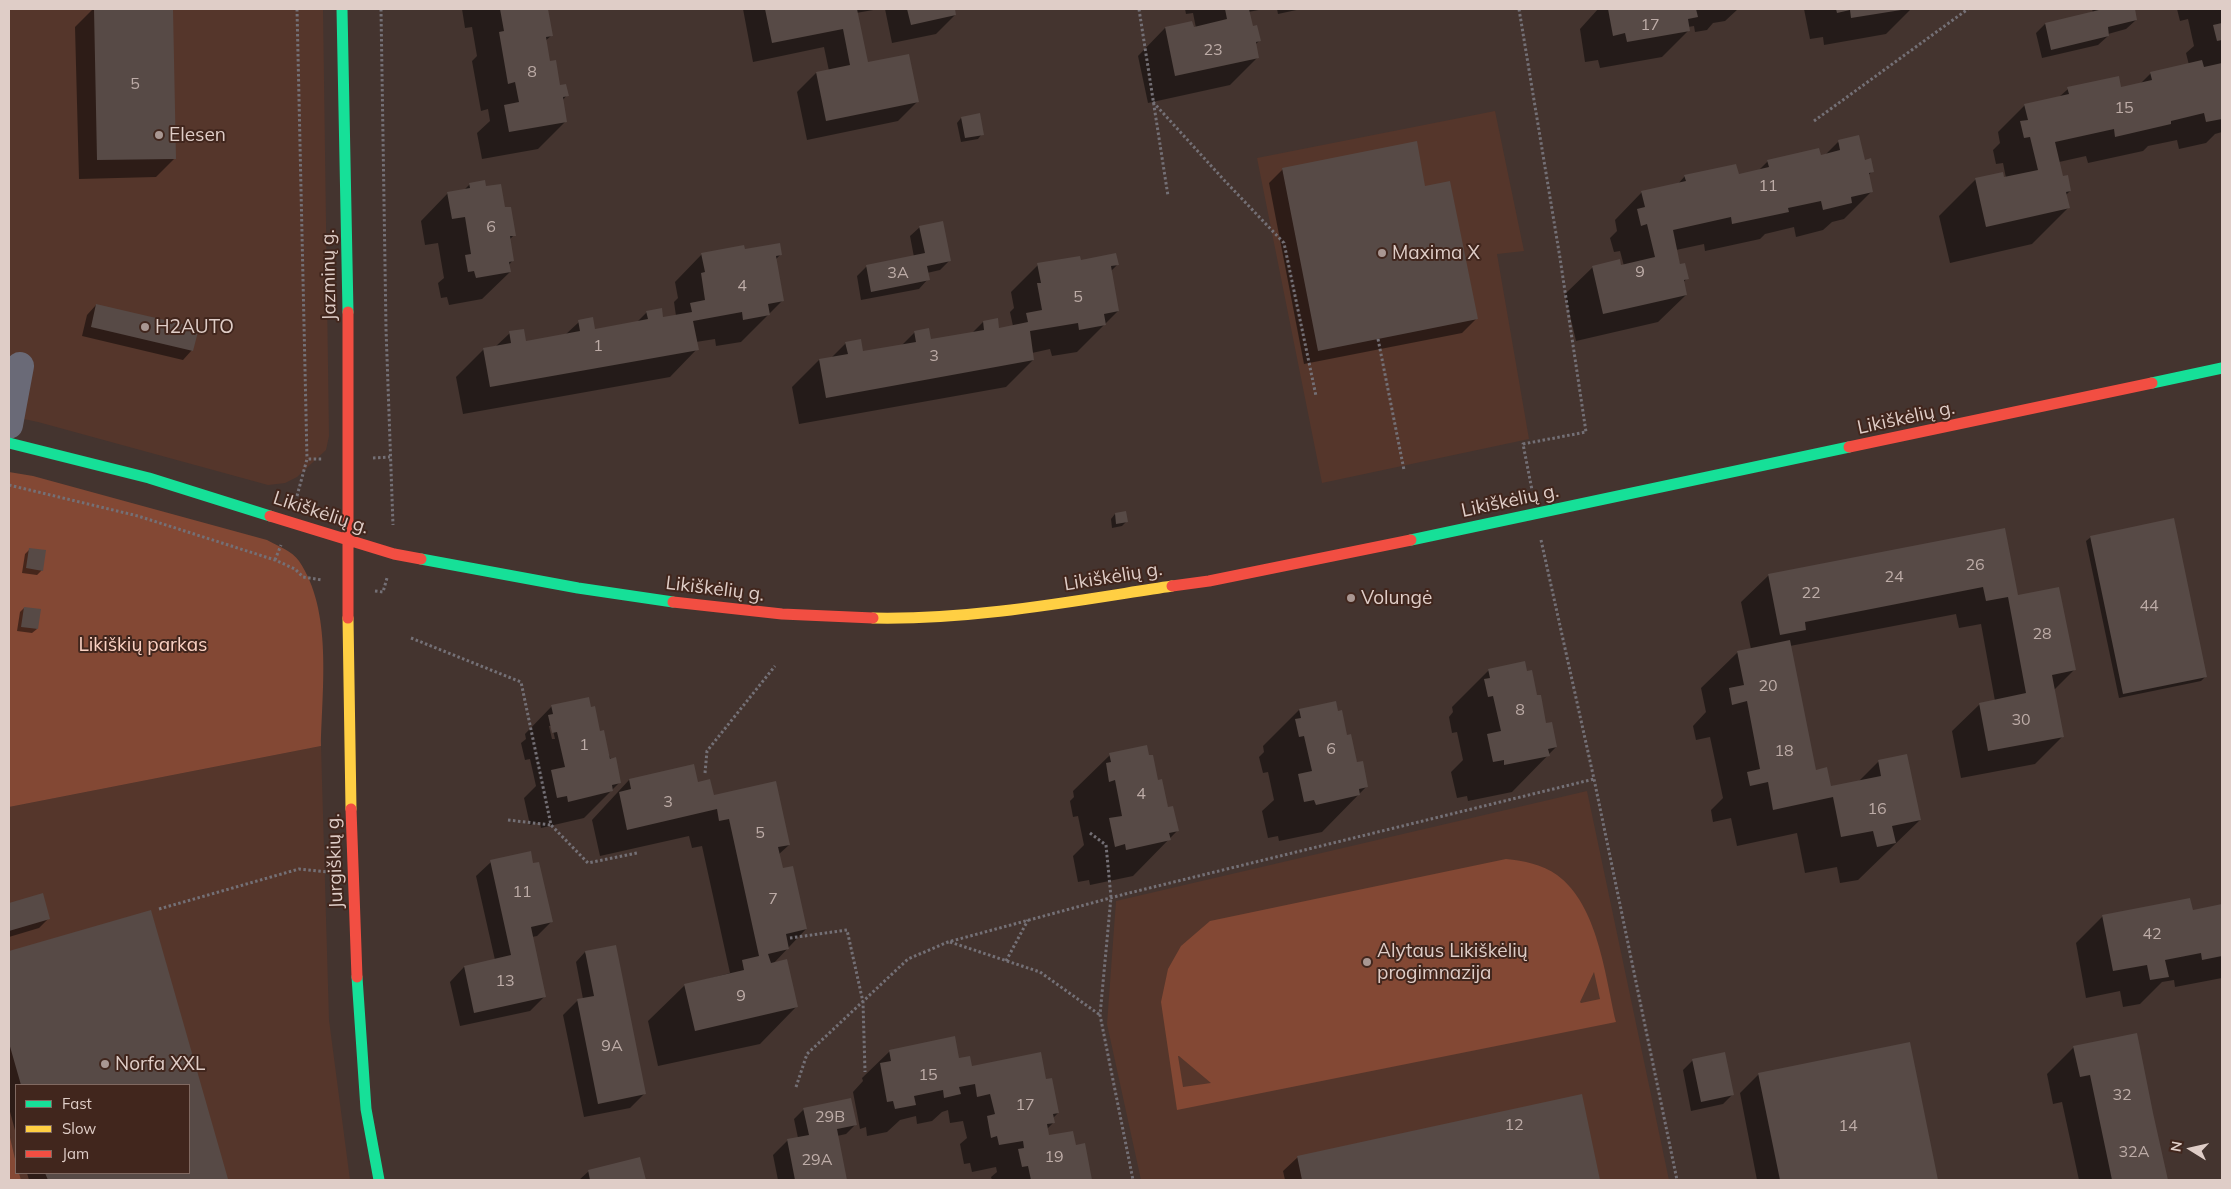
<!DOCTYPE html>
<html>
<head>
<meta charset="utf-8">
<style>
	body { margin:0 }
	#map { position:relative; width:2231px; height:1189px; overflow:hidden; background:#44342f; font-family:Mulish,sans-serif }
	canvas { display:block }
	.frame { position:absolute; inset:0; border:10px solid #dfcdc7; pointer-events:none }
	.legend { position:absolute; left:15px; top:1084px; width:175px; height:90px; box-sizing:border-box; background:#41261d; border:1px solid #806961; margin:0; padding:6px 9px; list-style:none; font-size:15px; color:#dfcdc7 }
	.legend li { display:flex; align-items:center; gap:10px; height:25px }
	.legend b { width:25px; border:1px solid #806961 }
	.north { position:absolute; left:2166px; top:1124px; width:50px; height:50px; -webkit-text-stroke:4px #41261d; paint-order:stroke; rotate:280deg; font-size:14px; font-weight:700; line-height:20px; text-align:center; color:#dfcdc7 }
	.north::after { content:''; display:block; margin:auto; width:18px; height:22px; background:#dfcdc7; clip-path:polygon(50% 0,100% 100%,50% 72%,0 100%) }
</style>
</head>
<body>
<div id="map">
<canvas width="2231" height="1189"></canvas>
<div class="frame"></div>
<ul class="legend">
<li><b style="height:6px;background:#16e098"></b>Fast</li>
<li><b style="height:6px;background:#ffcf43"></b>Slow</li>
<li><b style="height:6px;background:#f24e42"></b>Jam</li>
</ul>
<div class="north">N</div>
</div>
<script>
const ctx = document.querySelector('canvas').getContext('2d');
ctx.lineJoin = 'round';
function fill(path, color) { ctx.fillStyle = color; ctx.fill(path, 'evenodd'); }
function stroke(path, color, width, dash) { ctx.strokeStyle = color; ctx.lineWidth = width; ctx.lineCap = dash ? 'butt' : 'round'; ctx.setLineDash(dash || []); ctx.stroke(path); }
function write(font, color, halo, rows, align = 'center') {
  ctx.font = font + ' Mulish,sans-serif'; ctx.lineWidth = 4; ctx.setLineDash([]); ctx.textBaseline = 'middle'; ctx.strokeStyle = halo; ctx.fillStyle = color; for (const [text, x, y, turn = 0] of rows) {
    ctx.save(); ctx.translate(x, y); ctx.rotate((+turn || 0) * Math.PI / 180); ctx.textAlign = isNaN(turn) ? turn : align; if (halo) ctx.strokeText(text, 0, 0); ctx.fillText(text, 0, 0); ctx.restore();
  }
}
fill(new Path2D(`
	M9,9H323L329,436L326,450L297,477L285,483L268,485L38,422L9,416Z
	M1495,111L1524,251L1497,254L1529,439L1322,483L1257,158Z
	M321,746L329,1020L350,1180H21L19,1173H189V1085H16V1163L9,1133V807Z
	M1587,791L1669,1180H1141L1107,1024L1116,901Z`), '#55362b');
fill(new Path2D(`
	M9,472L33,476L267,540C278,546 292,551 299,561C333,611 322,688 321,746L9,807Z
	M1506,859C1524,861 1542,864 1557,875C1598,905 1605,975 1616,1022L1177,1110L1161,1002L1168,969L1181,946L1210,921ZM1594,972L1600,999L1581,1003L1580,1002ZM1178,1056H1179L1211,1083L1183,1087Z`), '#834834');
fill(new Path2D(`
	M9,1133L16,1163V1173H19L21,1180H9Z`), '#854935');
fill(new Path2D(`
	M93,9H171L175,158L156,177L79,179L75,27Z
	M462,9H547L551,36L545,41L549,63L559,87L567,95L562,101L566,121L538,149L482,159L477,133L490,121L488,109L481,111L472,61L477,56L472,27L465,28Z
	M743,9H879L856,13L867,63L917,102L898,121L807,140L797,92L816,73L829,71L824,47L753,62Z
	M885,9H954L955,15L936,34L892,43Z
	M1185,9H1264L1248,12L1252,28L1259,41L1255,45L1258,57L1230,85L1148,103L1138,56L1165,28H1196L1193,13L1186,14Z
	M1277,9H1301L1278,14Z
	M1598,9H1738L1725,21L1713,23L1707,30L1695,32L1694,26L1688,27L1689,30L1662,57L1600,68L1598,60L1585,62L1580,29Z
	M1804,9H1911L1886,34L1824,45L1823,37L1810,39Z
	M2092,9H2134L2136,20L2126,29L2108,34V36L2098,45L2042,58L2036,33L2045,24L2093,13Z
	M2177,9H2222V132L2215,134L2206,143L2179,149L2177,140L2148,146L2143,151L2088,163L2086,156L2059,162L2062,178L2070,191L2066,195L2069,207L2032,244L1950,263L1939,216L1976,179L2006,178L2003,163L1996,164L1993,150L2000,143L1998,132L2025,105L2059,97L2068,89L2121,88L2140,84L2151,73L2189,65L2186,53L2194,46L2188,19L2180,21Z
	M961,118L982,134L978,139L961,142L957,123Z
	M1838,142L1864,161L1872,171L1868,176L1872,191L1844,219L1832,222L1823,230L1796,237L1794,227L1765,234L1760,239L1705,251L1704,244L1676,250L1680,265L1687,278L1683,283L1686,295L1658,322L1576,341L1565,294L1593,267L1624,266L1620,251L1614,252L1610,238L1617,231L1615,220L1642,192L1677,185L1685,176H1738L1758,171L1768,161L1825,155Z
	M1283,169L1424,188L1476,319L1462,333L1304,364L1269,183Z
	M470,184L485,188L504,209L514,235L509,240L512,261L509,265L510,272L482,299L449,305L447,297L441,298L438,283L444,278L438,243L425,245L421,221L448,193L463,191Z
	M920,227L949,261L940,270L927,273L928,279L919,289L861,300L857,276L866,267L914,257L910,236Z
	M744,251L781,254L775,260L782,301L741,342L716,346L715,339L696,342L697,349L670,377L463,414L456,377L484,349L495,347L510,333L525,342L565,335L579,322L594,330L636,323L647,312L662,319L676,316L674,302L678,298L675,282L702,254Z
	M1080,261L1117,265L1111,271L1118,311L1077,352L1052,356L1050,349L1032,353L1033,360L1006,387L799,424L792,387L819,360L831,358L846,343L862,353L901,346L915,332L930,341L972,333L983,322L998,329L1013,326L1010,312L1014,308L1011,292L1038,265Z
	M96,305L192,350L183,360L82,336L87,315Z
	M1115,514L1126,522L1122,526L1112,528L1111,519Z
	M2004,530L2017,596L2074,670L2054,690L2063,736L2035,764L1961,778L1952,731L1980,704L1995,701L1981,624L1959,628L1956,614L1790,646L1815,771L1830,788L1858,782L1879,761L1920,820L1858,880L1840,883L1837,867L1805,873L1797,833L1737,846L1731,818L1713,822L1711,810L1723,798L1710,737L1696,740L1693,726L1706,712L1701,688L1738,652L1751,649L1741,602L1769,575Z
	M2091,537L2206,676L2201,681L2119,698L2086,541Z
	M30,549L42,570L37,575L22,573L25,554Z
	M24,608L37,629L32,633L17,631L20,612Z
	M1489,670L1527,673L1545,724L1556,747L1512,792L1468,801L1467,796L1457,798L1451,772L1463,760L1457,732L1452,733L1449,717L1453,712L1452,707Z
	M552,706L600,733L620,782L584,818L541,828L540,822L530,825L524,798L536,786L530,759L525,760L521,743L526,739L525,734ZM549,726H552L555,739H552Z
	M1299,710L1346,737L1367,786L1322,832L1279,841L1278,836L1268,838L1262,811L1274,800L1268,772L1263,773L1259,757L1264,752L1263,746Z
	M1110,755L1148,757L1177,831L1133,876L1090,885L1089,880L1078,882L1073,856L1084,845L1078,816L1073,817L1070,801L1074,797L1073,791Z
	M693,766L697,783L713,797L789,845L778,855L782,870L806,929L773,964L796,1007L760,1044L658,1066L648,1021L685,985L730,973L702,846L692,848L689,836L600,856L592,820L629,780Z
	M491,862L551,922L537,936L532,937L545,996L530,1011L460,1026L450,982L464,967L495,960L476,876Z
	M42,895L48,919L39,928L9,937V904Z
	M2222,906V978L2175,987L2174,980L2162,982L2140,1004L2123,1007L2120,991L2086,998L2076,943L2103,916L2192,911Z
	M151,912L226,1178L224,1180H29L27,1173H189V1085H16V1134L9,1108V952Z
	M585,952L645,1093L630,1108L584,1117L563,1015L578,1000L583,999L576,962Z
	M2136,1034L2166,1180H2079L2062,1102L2053,1104L2047,1074L2074,1047Z
	M1909,1043L1937,1180H1757L1740,1093L1759,1074Z
	M890,1051L958,1060L971,1068L1045,1081L1058,1113L1053,1118L1054,1122L1047,1129L1048,1137L1075,1147L1084,1145L1091,1180H992L991,1177L997,1172L996,1167L972,1172L970,1163L964,1164L960,1144L967,1138L963,1121L950,1123L948,1110L942,1112L932,1121L917,1124L916,1116L900,1120L887,1132L867,1136L866,1127L860,1129L853,1092L863,1081L862,1078Z
	M1724,1054L1733,1094L1723,1104L1691,1111L1683,1070L1692,1061Z
	M1581,1096L1599,1180H1285L1283,1171L1298,1157Z
	M804,1109L855,1125L846,1134L837,1136L846,1180H778L773,1155L788,1140L798,1138L794,1119Z
	M639,1159L644,1180H579L589,1171Z`), '#0007');
fill(new Path2D(`
	M94,9H173L176,159L97,160Z
	M500,9H548L553,36L546,37L550,61L556,60L560,85L566,84L569,96L563,97L567,122L509,132L504,105L519,102L515,82L508,84L499,32L504,31Z
	M765,9H857L868,62L909,54L919,102L826,121L816,72L850,65L843,29L772,43Z
	M907,9H955L956,15L911,25Z
	M1225,9H1249L1253,26L1257,25L1261,41L1256,42L1259,58L1175,76L1165,27L1192,21L1194,27L1227,19Z
	M1608,9H1696L1698,17L1688,19L1690,31L1627,42L1625,33L1613,36Z
	M1836,9H1901V10L1851,18L1850,10L1837,13Z
	M2103,9H2135L2137,20L2108,27L2109,36L2051,50L2045,23Z
	M2222,23V40L2217,41L2213,25Z
	M2202,60L2204,67L2222,63V119L2206,122L2204,113L2171,121V124L2115,137L2114,129L2055,142L2063,176L2068,175L2071,191L2066,192L2070,208L1986,227L1975,178L2003,172L2004,177L2038,170L2030,137L2024,138L2020,121L2028,120L2024,104L2069,94L2067,87L2119,76L2121,87L2152,80L2150,72Z
	M980,113L984,135L965,138L961,117Z
	M1859,135L1865,160L1871,158L1874,172L1869,173L1873,192L1851,197L1852,203L1823,210L1821,201L1788,208L1789,212L1732,224L1731,217L1673,230L1680,264L1685,263L1689,279L1684,280L1687,295L1603,314L1592,266L1620,259L1621,265L1655,257L1647,224L1641,226L1637,209L1645,207L1641,191L1686,181L1684,175L1736,164L1739,174L1769,167L1767,160L1819,148L1821,155L1840,150L1838,140Z
	M1417,141L1425,186L1450,181L1478,319L1318,351L1282,168Z
	M485,180L486,186L501,184L505,207H511L516,236H510L514,261L509,262L511,272L476,278L474,271L468,272L465,255L471,254L465,217L452,219L447,192L470,188L469,183Z
	M943,221L951,261L927,266L930,280L871,292L866,265L925,253L919,226Z
	M780,243L782,255L776,256L784,301L768,304L770,315L743,320L742,312L693,321L699,350L490,387L483,348L511,343L509,331L524,329L526,341L580,331L578,320L593,317L595,329L648,319L646,311L662,308L663,317L692,312L690,303L705,300L701,273L705,272L701,253L744,245L745,249Z
	M1116,253L1119,265L1111,266L1119,311L1104,314L1106,325L1079,330L1078,323L1030,331L1034,360L826,398L819,359L848,354L845,342L861,339L863,351L916,342L914,331L929,328L931,339L984,330L983,321L998,318L999,328L1028,322L1026,313L1042,310L1037,283H1041L1037,263L1080,256L1081,260Z
	M96,304L199,328L193,351L91,327Z
	M1126,511L1128,522L1116,524L1115,513Z
	M2174,518L2207,677L2123,694L2090,536Z
	M2005,528L2018,595L2059,587L2076,670L2052,675L2064,737L1988,751L1979,703L2026,693L2008,597L1986,601L1983,587L1805,622L1806,630L1780,635L1768,574Z
	M29,548L46,550L43,571L26,568Z
	M24,607L41,609L38,629L21,627Z
	M1790,640L1816,770L1827,767L1831,786L1881,776L1878,760L1907,754L1921,820L1892,826L1896,843L1877,847L1873,831L1841,837L1833,797L1773,810L1768,782L1750,786L1747,772L1760,769L1747,701L1732,705L1729,688L1744,685L1737,651Z
	M1525,661L1527,671L1532,670L1537,695H1541L1546,723L1552,722L1557,747L1548,749L1550,756L1504,765V760L1493,762L1487,734L1501,731L1493,696L1488,697L1484,679L1490,678L1488,669Z
	M589,697L591,707L595,706L600,731L604,730L610,759L616,757L621,783L612,785L613,791L568,802L567,796L557,798L551,770L565,767L557,732L552,733L548,715L553,714L551,705Z
	M1336,701L1338,711L1342,710L1347,735L1351,734L1357,762L1363,761L1368,787L1359,789L1360,795L1316,805L1314,800L1304,802L1298,774L1312,771L1304,736L1299,737L1295,719L1301,718L1299,709Z
	M1147,745L1149,755H1153L1158,780L1162,779L1168,807L1173,806L1179,831L1169,833L1171,840L1126,850L1125,844L1115,847L1109,818L1122,816L1115,780L1109,782L1106,763L1111,762L1109,753Z
	M694,764L698,782L710,779L714,795L776,781L790,845L778,847L783,868L793,866L807,929L786,934L789,949L768,954L771,963L787,959L798,1007L695,1031L684,984L744,970L742,960L759,956L729,819L719,821L717,809L627,830L619,792L631,789L629,779Z
	M531,851L533,863L539,862L553,922L531,927L546,997L474,1013L464,966L511,955L490,860Z
	M43,893L50,919L9,931V903Z
	M2190,898L2193,910L2222,904V956L2202,960L2201,953L2165,960L2169,977L2150,980L2147,965L2113,971L2102,915Z
	M151,910L228,1179L48,1180L45,1173H189V1085H21L9,1043V951Z
	M616,945L646,1094L598,1104L577,999L594,996L585,951Z
	M2137,1033L2153,1113L2168,1180H2112L2090,1075L2080,1077L2073,1046Z
	M955,1036L959,1058L970,1056L972,1066L1041,1052L1046,1079L1052,1078L1059,1113L1053,1114L1055,1123L1047,1124L1049,1135L1073,1131L1076,1145L1085,1143L1092,1180H1031L1028,1166L1022,1167L1018,1149L1024,1148L1023,1141L999,1145L997,1136L991,1138L987,1116L995,1114L990,1094L977,1097L975,1084L959,1087L961,1094L944,1098L943,1090L914,1096L916,1105L895,1109L893,1101L887,1102L880,1063L891,1061L889,1050Z
	M1910,1042L1938,1180H1780L1758,1073Z
	M1725,1052L1734,1095L1701,1102L1692,1059Z
	M1582,1094L1600,1180H1302L1297,1156Z
	M851,1098L857,1125L837,1129L847,1180H795L787,1139L809,1135L803,1108Z
	M640,1157L646,1180H590L588,1170Z`), '#574a46');
stroke(new Path2D(`
	M297,9L307,459
	M381,9L386,329L393,525
	M1139,9L1168,196
	M1519,9L1560,258L1586,432L1523,444L1532,490
	M1153,102L1224,180L1284,243L1316,396
	M1814,121L1968,9
	M1378,339L1404,470
	M373,458L390,457
	M9,485L138,516L275,560L295,569L303,577L322,580
	M297,496L307,459H322
	M1541,540L1594,779L1677,1180
	M275,560L281,545
	M375,591L383,592L387,578
	M411,638L521,682L551,825L588,863L637,853
	M705,773L707,751L775,666
	M508,820L551,825
	M1090,833L1106,845L1111,897L1100,1015L1133,1180
	M159,909L299,869L327,872
	M790,938L847,930L863,1002L865,1072
	M950,942L1040,972L1100,1015
	M1006,961L1028,920
	M796,1087L807,1054L908,959L948,942L1125,894L1594,779`), '#747076', 3, [2.5, 2.5]);
stroke(new Path2D(`
	M9,425L20,366`), '#6a6a77', 28);
stroke(new Path2D(`
	M342,9L348,312
	M2152,383L2222,368
	M9,443L149,478L270,516
	M1411,540L1849,447
	M421,559L578,588L673,602
	M357,977L366,1109L379,1180`), '#16e098', 11);
stroke(new Path2D(`
	M348,618L351,809
	M873,618C974,620 1073,601 1172,586`), '#ffcf43', 11);
stroke(new Path2D(`
	M348,312V618
	M1849,447L2152,383
	M270,516L394,554L421,559
	M1172,586L1209,581L1411,540
	M673,602L782,614L873,618
	M351,809L357,977`), '#f24e42', 11);
for (const [x, y, r, color] of [
	[159,135,5,"#a99792"],
	[1382,253,5,"#a99792"],
	[145,327,5,"#a99792"],
	[1351,598,5,"#a99792"],
	[1367,962,5,"#a99792"],
	[105,1064,5,"#a99792"]
]) { const dot = new Path2D(); dot.arc(x, y, r, 0, 2 * Math.PI); ctx.fillStyle = color; ctx.fill(dot); stroke(dot, '#41261d', 2); }
write('16px', '#bdaca7', null, [
	["17",1650,25],
	["23",1213,50],
	["8",532,72],
	["5",135,84],
	["15",2124,108],
	["11",1768,186],
	["6",491,227],
	["9",1640,272],
	["3A",898,273],
	["4",742,286],
	["5",1078,297],
	["1",598,346],
	["3",934,356],
	["26",1975,565],
	["24",1894,577],
	["22",1811,593],
	["44",2149,606],
	["28",2042,634],
	["20",1768,686],
	["8",1520,710],
	["30",2021,720],
	["1",584,745],
	["6",1331,749],
	["18",1784,751],
	["4",1141,794],
	["3",668,802],
	["16",1877,809],
	["5",760,833],
	["11",522,892],
	["7",773,899],
	["42",2152,934],
	["13",505,981],
	["9",741,996],
	["9A",612,1046],
	["15",928,1075],
	["32",2122,1095],
	["17",1025,1105],
	["29B",830,1117],
	["12",1514,1125],
	["14",1848,1126],
	["32A",2134,1152],
	["19",1054,1157],
	["29A",817,1160]
]);
write('19px', '#dfcdc7', '#41261d', [
	["Elesen",169,135],
	["Maxima X",1392,253],
	["H2AUTO",155,327],
	["Volungė",1361,598],
	["Alytaus Likiškėlių",1377,951],
	["progimnazija",1377,973],
	["Norfa XXL",115,1064]
], 'left');
write('19px', '#dfcdc7', '#41261d', [
	["Jazminų g.",329,275,-91],
	["Likiškėlių g.",1906,418,-12],
	["Likiškėlių g.",1510,501,-12],
	["Likiškėlių g.",321,513,18],
	["Likiškėlių g.",1113,577,-9],
	["Likiškėlių g.",715,589,7],
	["Jurgiškių g.",335,861,-92]
]);
write('19px', '#fbd2c4', '#41261d', [
	["Likiškių parkas",143,645]
]);
</script>
</body>
</html>
